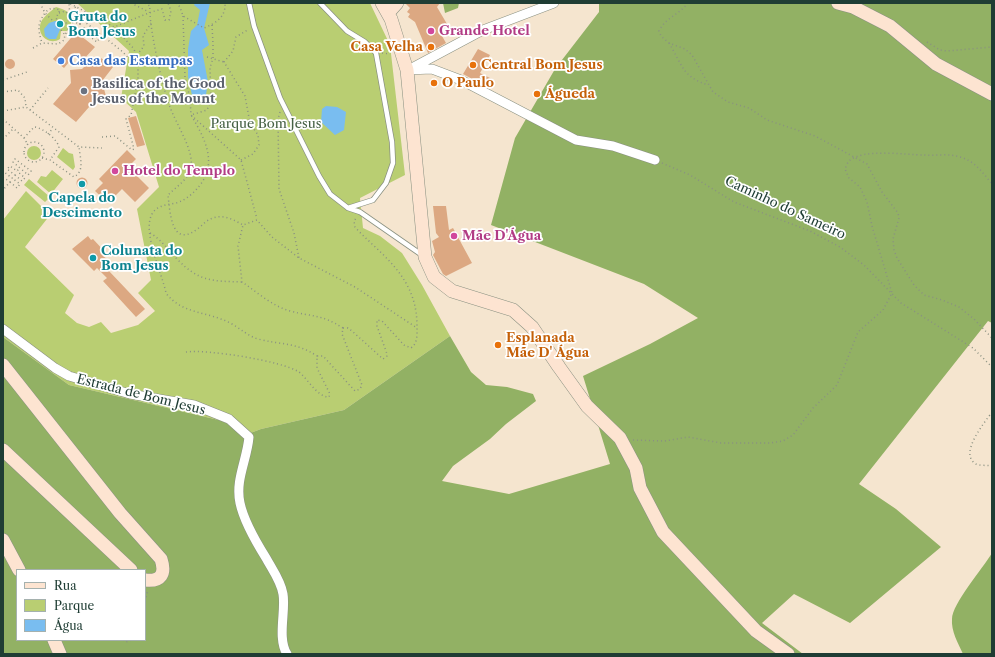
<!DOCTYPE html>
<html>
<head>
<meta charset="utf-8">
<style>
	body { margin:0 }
	#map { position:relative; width:995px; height:657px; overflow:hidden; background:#f5e5cf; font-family:"Libre Caslon Text",serif }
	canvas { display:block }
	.frame { position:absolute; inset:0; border:4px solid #1f3d34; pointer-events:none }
	.legend { position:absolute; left:16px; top:569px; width:130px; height:72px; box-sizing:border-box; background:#fff; border:1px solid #a5b1ae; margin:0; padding:5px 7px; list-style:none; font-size:12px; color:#1f3d34 }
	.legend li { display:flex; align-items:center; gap:8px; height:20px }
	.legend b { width:20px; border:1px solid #a5b1ae }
</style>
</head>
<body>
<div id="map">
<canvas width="995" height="657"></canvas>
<div class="frame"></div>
<ul class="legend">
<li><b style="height:5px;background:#fde4d1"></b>Rua</li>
<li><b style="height:11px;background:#b9ce72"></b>Parque</li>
<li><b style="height:11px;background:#79bdf0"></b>Água</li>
</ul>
</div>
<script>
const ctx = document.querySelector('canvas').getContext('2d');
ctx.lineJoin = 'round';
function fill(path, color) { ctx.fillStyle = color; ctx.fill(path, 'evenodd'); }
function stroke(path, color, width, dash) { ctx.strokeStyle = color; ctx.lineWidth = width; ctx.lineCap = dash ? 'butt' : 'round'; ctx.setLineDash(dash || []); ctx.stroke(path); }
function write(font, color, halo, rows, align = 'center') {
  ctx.font = font + ' "Libre Caslon Text",serif'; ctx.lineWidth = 3.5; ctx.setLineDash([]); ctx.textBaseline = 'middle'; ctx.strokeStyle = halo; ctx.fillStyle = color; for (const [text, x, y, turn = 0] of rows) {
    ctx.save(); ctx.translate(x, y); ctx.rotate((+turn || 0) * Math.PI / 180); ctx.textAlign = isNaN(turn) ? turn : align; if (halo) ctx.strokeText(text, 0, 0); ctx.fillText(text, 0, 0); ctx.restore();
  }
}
fill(new Path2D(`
	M77,3H370L390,45L405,175L360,198L363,228L380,236L402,253L422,285L450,336L344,410L261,429L245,435L223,421L69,385L3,337V220L26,191L50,215L25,247L74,295L65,313L77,323L89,327L101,322L111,333L138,325L155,311L138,293L151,280L137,209L159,187L136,112L121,98L129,51Z
	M56,7C65,9 70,14 78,18L72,21L67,31H61L60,39C49,46 36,35 41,22C44,16 51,11 56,7Z
	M27 153a7 7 0 1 1 14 0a7 7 0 1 1-14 0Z
	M63,148L69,153L73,154L75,167L73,170L57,157Z
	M52,170L63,179L51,194L37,182L41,176L46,177Z
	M29,179L50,197L45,202L24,185Z`), '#b9ce72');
fill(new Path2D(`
	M443,3H459L458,8L445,13Z
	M599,3H992V323L988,321L859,484L896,509L941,547L850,623L794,594L762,623L803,654H3V337L69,385L223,421L245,435L261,429L344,410L450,336L471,372L486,385L507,387L533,394L536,401L506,424L490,439L453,466L442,481L509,494L610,464L583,376L650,344L698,318L644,284L491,225L515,138L555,69L599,12ZM17,570H145V640H17Z
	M992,553V654H963C958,643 951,631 952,619C952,604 983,568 992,553Z`), '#92b164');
fill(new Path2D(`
	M195,3H210L204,28L209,45L202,50L208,82L205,101L193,100L188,77V49L191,31L197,25L200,10L194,5Z
	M55,21H60L62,25L56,39H49L45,36L44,29L49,23Z
	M326,106L337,107L346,112L344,130L335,135L321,122L322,109Z`), '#79bdf0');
fill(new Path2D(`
	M405,3H440L437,7L447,24L441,28L444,34L442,36L446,43L428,53L415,22L408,17L410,14L407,12L410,8Z
	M76,32L95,47L84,59L77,53L64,68L53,59Z
	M478,49L490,55L480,73L492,79L487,87L463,74Z
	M101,58L113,67L99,85L104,89L106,96L102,101H99L96,99L76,122L53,104L71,83L70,70L82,69L87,64Z
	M5 64a5 5 0 1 1 10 0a5 5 0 1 1-10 0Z
	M136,116L145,145L137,147L128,118Z
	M127,150L136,159L128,167L149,188L135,202L122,189L108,203L95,191L103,183L99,179Z
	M76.5 183a5.5 5.5 0 1 1 11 0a5.5 5.5 0 1 1-11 0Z
	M433,206H446L449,230L453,228L472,263L446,276L443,274L433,255L435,252L432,241L439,237L436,233Z
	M88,236L91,240L93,239L106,253L103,256L107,259L105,261L111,268L109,271L145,309L136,317L103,281L107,278L97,268L94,271L72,249Z`), '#dca882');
const lane = new Path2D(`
	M249,3L254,26L280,98L319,176L330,194L348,208L360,212L422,255
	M320,3L347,31L365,42L376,53L392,142L393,163L386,183L373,200L348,208`);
const street = new Path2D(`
	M412,68L483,30L554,3
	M407,70L432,69L461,80L576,140L613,146L655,160
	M3,329L55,368L69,376L130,394L194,405L229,419L249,437C247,460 235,480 240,503C244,522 256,542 266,558C272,569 281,581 283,594C286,611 277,638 287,654`);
const secondary = new Path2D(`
	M382,3L391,19L407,70L425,257L434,277L452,291L513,310L532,327L559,367L587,406L620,438L636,468L640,488L663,532L756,631L788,654
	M838,3L853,7L890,26L936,64L992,94
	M388,13L397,3
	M3,365L120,513L161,559C166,574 161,582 145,580
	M3,450L131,570
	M3,540L19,570
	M54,640L60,654`);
stroke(lane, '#8a9182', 6);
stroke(street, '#8a9182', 10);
stroke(secondary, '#8a9182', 14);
stroke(new Path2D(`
	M40,3L45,13C37,24 38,30 42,43
	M131,3L149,12
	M145,3L150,6C148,23 163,90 170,107C176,124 194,150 191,167C189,179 176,187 168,195C170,211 171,248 196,230C202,226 206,220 213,218C224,214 234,220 243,225
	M176,3L180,7L183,16L204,28C216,23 226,17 225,3
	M688,3C680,14 665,18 659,31L661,36L669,43L685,49L692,55L713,92L728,102L749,108L767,120L815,136L867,164L882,192L898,213L899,218L893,239L894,250L897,258L914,285L924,295L942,300L959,307L974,319L992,338
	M75,7L85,22L123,52L137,68
	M59,13L65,11L69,15
	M183,16L185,78L190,98L191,115L241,160L257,219
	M52,20L45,13C50,7 53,8 60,10L56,18L59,23H67L70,19L69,3L114,27C130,21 146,13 162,9L165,20H169L171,11L168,3
	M80,24L81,30L97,42L99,39L83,27L82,28
	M212,25L213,44V58L210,68L211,101L207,110L191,115C204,137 218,162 200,185C194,193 186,200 176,203C167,205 157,205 152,214C142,232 162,273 166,293C182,315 209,311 232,324C241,329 248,336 258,339C281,345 296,342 317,356
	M61,30L65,35
	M927,42L940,50L947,51L992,47
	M669,43C682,64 682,77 708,85
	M33,48L42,43L58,44L64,40L65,35L69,28L77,30L72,23L74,22L80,24V22L69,17
	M382,53L390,54
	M137,55L144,46L143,36L151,23
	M207,57L224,62
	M3,80L27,72
	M3,92L18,90L25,98L26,107
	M30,110L48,88
	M3,111L26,107L79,147L102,148
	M280,112L278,119L279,189L294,233L299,258
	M3,119L24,138L28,145
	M48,134L53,128
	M102,137L115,136L132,150L134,149L126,119L131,115L138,79V61L134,49L114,27
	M24,138L34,127C42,127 57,139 59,147L50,160
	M3,139L13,129
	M24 152a10 10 0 1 1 20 0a10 10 0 1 1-20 0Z
	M42,158L50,160L74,177C85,171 80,158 79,147
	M241,160L253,154L259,145L258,135L250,123L245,96L224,62L233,51L236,37L249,29
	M662,163L690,175L734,202L810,231L840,247L864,265L901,303L973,348L992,367
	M3,174L4,172L12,178L15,175L7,169L10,166L17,171L20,168L13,162L15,159L31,171L28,175L20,168
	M15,175L22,181L25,178L17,171
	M3,177L10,182L3,190
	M10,182L17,188L20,184L12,178
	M150,233C162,240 168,250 177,259C199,282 213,281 242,282
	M343,328C321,314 313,317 290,311C272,306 257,292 242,282L238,246L243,225L257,220L272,237L299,258L355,287L417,328
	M186,352C207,349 282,361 299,372C308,379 317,397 329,397L330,394L317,368V356H323L355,391L360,389L362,385L342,334L343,328H348L352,331L383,359L387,356V354L377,326V320L382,321L404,345L411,348C418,343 417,334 417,326C417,289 398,268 372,244C366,238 360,233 355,227L354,221L357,217
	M992,412C985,422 958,454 976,464C980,466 988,465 992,466
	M633,440L665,441L688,437L721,443H770L783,441L793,435L813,408L837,385L858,332L883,310L892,293L872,226L867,202L860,187L849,178L845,169C846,167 847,163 849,161C863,148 906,155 924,155C936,156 948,153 960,157C975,161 983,173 992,184
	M145,601L148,590
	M123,640L126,642L132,640`), '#8a9182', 1.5, [1, 3]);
stroke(lane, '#fff', 4.5);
stroke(street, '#fff', 9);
stroke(secondary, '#fde4d1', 13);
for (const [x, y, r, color] of [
	[60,24,4,"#0f9aa8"],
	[431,31,4,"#d1479c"],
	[431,47,4,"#e8710a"],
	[61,61,4,"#3f7fe0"],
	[473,65,4,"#e8710a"],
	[434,83,4,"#e8710a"],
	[84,91,4,"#6b7280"],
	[537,94,4,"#e8710a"],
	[115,171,4,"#d1479c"],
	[82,184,4,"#0f9aa8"],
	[454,236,4,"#d1479c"],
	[93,258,4,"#0f9aa8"],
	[498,345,4,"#e8710a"]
]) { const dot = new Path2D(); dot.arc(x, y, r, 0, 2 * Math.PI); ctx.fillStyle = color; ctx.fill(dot); stroke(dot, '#fff', 1.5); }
write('bold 13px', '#0d838f', '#fff', [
	["Gruta do",68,17],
	["Bom Jesus",68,32],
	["Capela do",82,198,"center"],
	["Descimento",82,213,"center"],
	["Colunata do",101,251],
	["Bom Jesus",101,266]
], 'left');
write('bold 13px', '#b23c85', '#fff', [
	["Grande Hotel",439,31],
	["Hotel do Templo",123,171],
	["Mãe D'Água",462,236]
], 'left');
write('bold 13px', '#c56008', '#fff', [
	["Casa Velha",423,47,"right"],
	["Central Bom Jesus",481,65],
	["O Paulo",442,83],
	["Águeda",545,94],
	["Esplanada",506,338],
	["Mãe D' Água",506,353]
], 'left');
write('bold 13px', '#366cbe', '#fff', [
	["Casa das Estampas",69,61]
], 'left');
write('bold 13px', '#5b616d', '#fff', [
	["Basilica of the Good",92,84],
	["Jesus of the Mount",92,99]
], 'left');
write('13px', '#466144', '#fff', [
	["Parque Bom Jesus",266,124]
]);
write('13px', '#1f3d34', '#fff', [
	["Caminho do Sameiro",785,208,25],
	["Estrada de Bom Jesus",141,395,14]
]);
</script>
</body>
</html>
